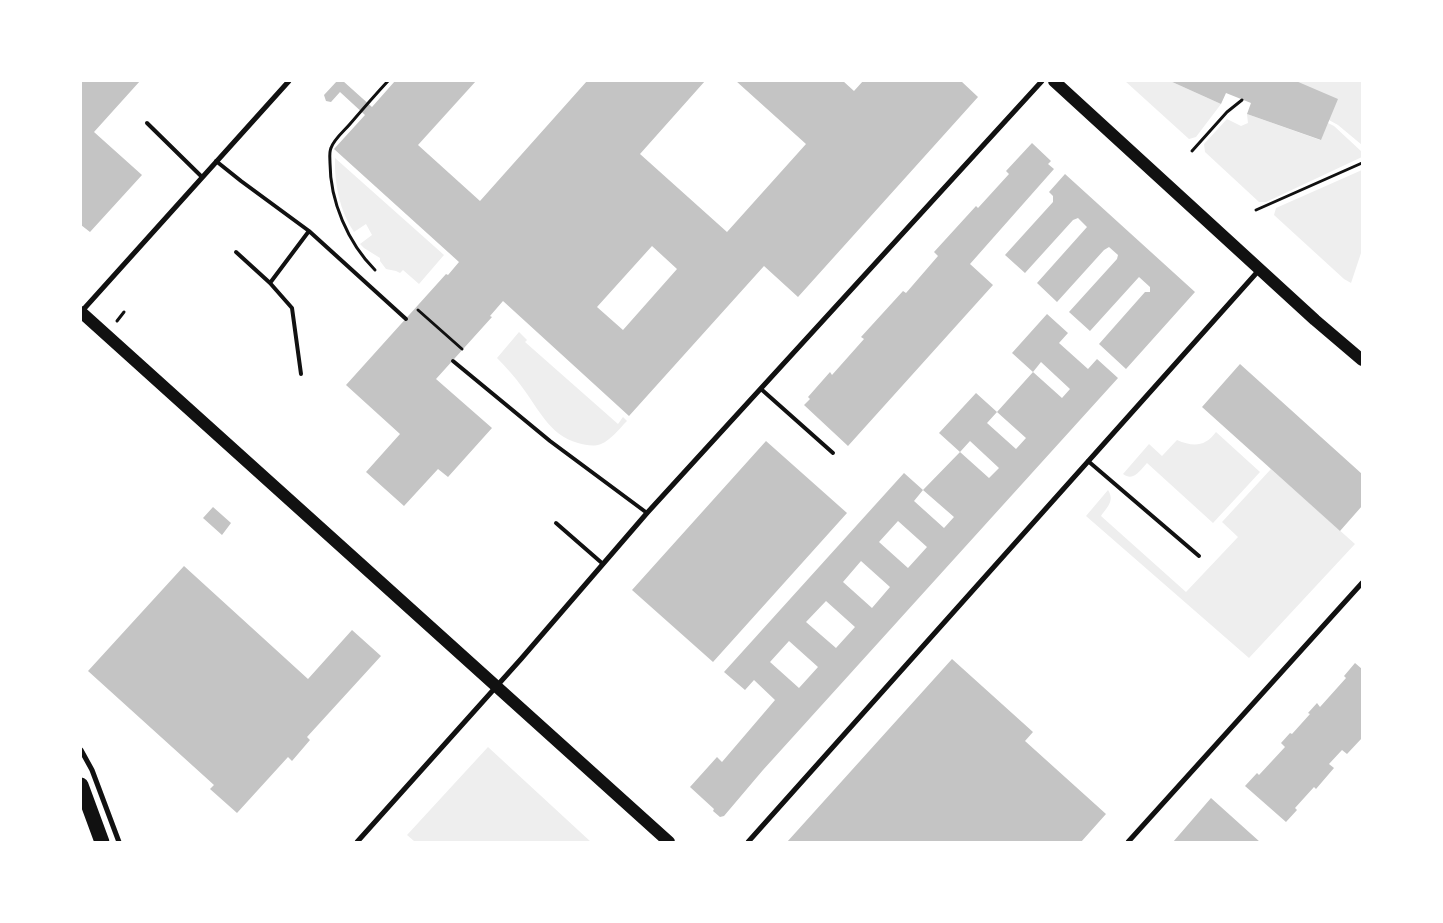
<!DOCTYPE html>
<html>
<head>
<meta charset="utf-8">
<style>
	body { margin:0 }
	#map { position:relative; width:1443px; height:923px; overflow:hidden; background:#fff; font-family:"Public Sans",sans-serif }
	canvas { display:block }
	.frame { position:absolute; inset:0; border:82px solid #fff; pointer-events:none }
</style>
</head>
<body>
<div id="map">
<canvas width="1443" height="923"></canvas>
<div class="frame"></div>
</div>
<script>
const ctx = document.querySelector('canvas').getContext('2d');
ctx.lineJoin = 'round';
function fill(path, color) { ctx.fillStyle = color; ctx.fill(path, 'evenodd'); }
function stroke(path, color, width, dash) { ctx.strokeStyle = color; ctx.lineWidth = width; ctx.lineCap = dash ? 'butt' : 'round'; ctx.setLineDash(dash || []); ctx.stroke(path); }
fill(new Path2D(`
	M1125,81H1170L1221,104L1196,137L1189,139Z
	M1296,81H1362V145L1338,125L1329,120Z
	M1247,114L1320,140L1328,123L1334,126L1362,152V157L1266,202H1259L1205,152L1204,144L1227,119L1241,126L1248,123Z
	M335,158L444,255L419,284L403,270L400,273L396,271L386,269L380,261V258L364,248L360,244L372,235L366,224L354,232C340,212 334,183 335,158Z
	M1362,170V250L1351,283L1344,279L1274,215L1276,208Z
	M519,332L527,340L525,342L618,424L623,417L627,421C619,429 611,440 601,444C593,447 586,445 578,443C549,435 539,409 522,387C515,377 506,367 497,358Z
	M1216,432L1260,472L1213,523L1147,463C1140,470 1134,482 1123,474L1149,444L1162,456L1177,440C1193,447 1205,447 1216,432Z
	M1271,469L1355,544L1249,658L1086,516L1108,490C1115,501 1107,507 1101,516L1186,592L1238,537L1222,522Z
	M488,747L591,842L414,841L407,835Z`), '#eee');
fill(new Path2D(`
	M81,81H140L94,132L142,175L90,232L81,225Z
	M337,81H343L372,107L395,81H476L418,145L480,201L587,81H705L640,154L727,232L806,144L736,81H843L854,91L863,81H961L978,97L798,297L764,266L629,416L503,301L490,316L492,317L436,379L492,428L448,477L438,469L404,506L366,472L400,434L346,385L446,274L448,275L459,262L334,149L365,115L340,92L331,102L326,101L324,95ZM652,246L677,269L623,330L597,307Z
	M1170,81H1296L1338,99L1321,140L1247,114L1251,103L1226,93L1221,104Z
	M1032,143L1051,161L1048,164L1054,169L970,264L993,285L848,446L804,405L810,399L808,397L830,372L832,375L864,339L861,337L903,291L906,293L938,256L934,252L976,206L978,208L1009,174L1006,171Z
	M1065,174L1195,292L1126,369L1099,344L1145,292H1150V287L1139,277L1090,331L1069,312L1117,259L1118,255L1109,247L1104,250L1057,302L1037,283L1087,227L1078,218L1073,220L1025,273L1005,255L1053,202V196L1049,192Z
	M1047,314L1068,333L1059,343L1088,369L1097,359L1118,378L763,770L724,816L720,817L713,811L714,809L690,787L717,757L722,762L775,700L754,680L745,690L724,672L904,473L923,490L914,501L944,528L954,517L923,490L960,452L939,433L976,393L997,412L987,423L1016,449L1026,438L997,412L1033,372L1062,398L1070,389L1041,362L1033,372L1012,353ZM970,441L999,468L989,478L960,452ZM898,521L927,547L908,568L879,542ZM861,561L890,587L872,608L843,582ZM826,601L855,627L836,648L806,622ZM789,641L818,667L799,688L770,662Z
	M1240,364L1362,474V506L1340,531L1202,407Z
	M766,441L847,513L713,662L632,590Z
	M213,507L231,523L222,535L203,518Z
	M184,566L308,679L352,630L381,656L307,737L310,740L292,761L288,757L237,813L210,789L214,785L88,671Z
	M952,659L1033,732L1025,741L1106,814L1081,842H787Z
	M1355,663L1362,669V738L1347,754L1342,750L1329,764L1334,768L1316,789L1314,787L1295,808L1297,810L1286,822L1245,786L1257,773L1259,775L1285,747L1281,743L1290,733L1292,734L1310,714L1308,713L1317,703L1320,707L1346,678L1344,676Z
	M1211,798L1260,842H1173Z`), '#c4c4c4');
stroke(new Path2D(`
	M1192,151L1227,112L1242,100
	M1256,210L1362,163
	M375,270C348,243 330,201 330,163C330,159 329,152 331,148C334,139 344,131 350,124C362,110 375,95 388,81
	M418,310L462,349
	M117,321L124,312`), '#111', 3);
stroke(new Path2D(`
	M147,123L202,177
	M216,161L241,181L309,231L406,319
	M236,252L270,283L292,308L301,374
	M270,283L309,231
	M453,361L550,441L647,513
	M761,389L833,453
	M1088,461L1199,556
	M556,523L603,564`), '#111', 4);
stroke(new Path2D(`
	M82,311L289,81
	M81,750L92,770L119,842
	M357,842L521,659L647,513L1042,81
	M748,842L1260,269
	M1128,842L1362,583`), '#111', 5);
stroke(new Path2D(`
	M1054,81L1315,320L1362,360
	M81,312L669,842`), '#111', 12);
stroke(new Path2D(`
	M81,785L102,842`), '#111', 15);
</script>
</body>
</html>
